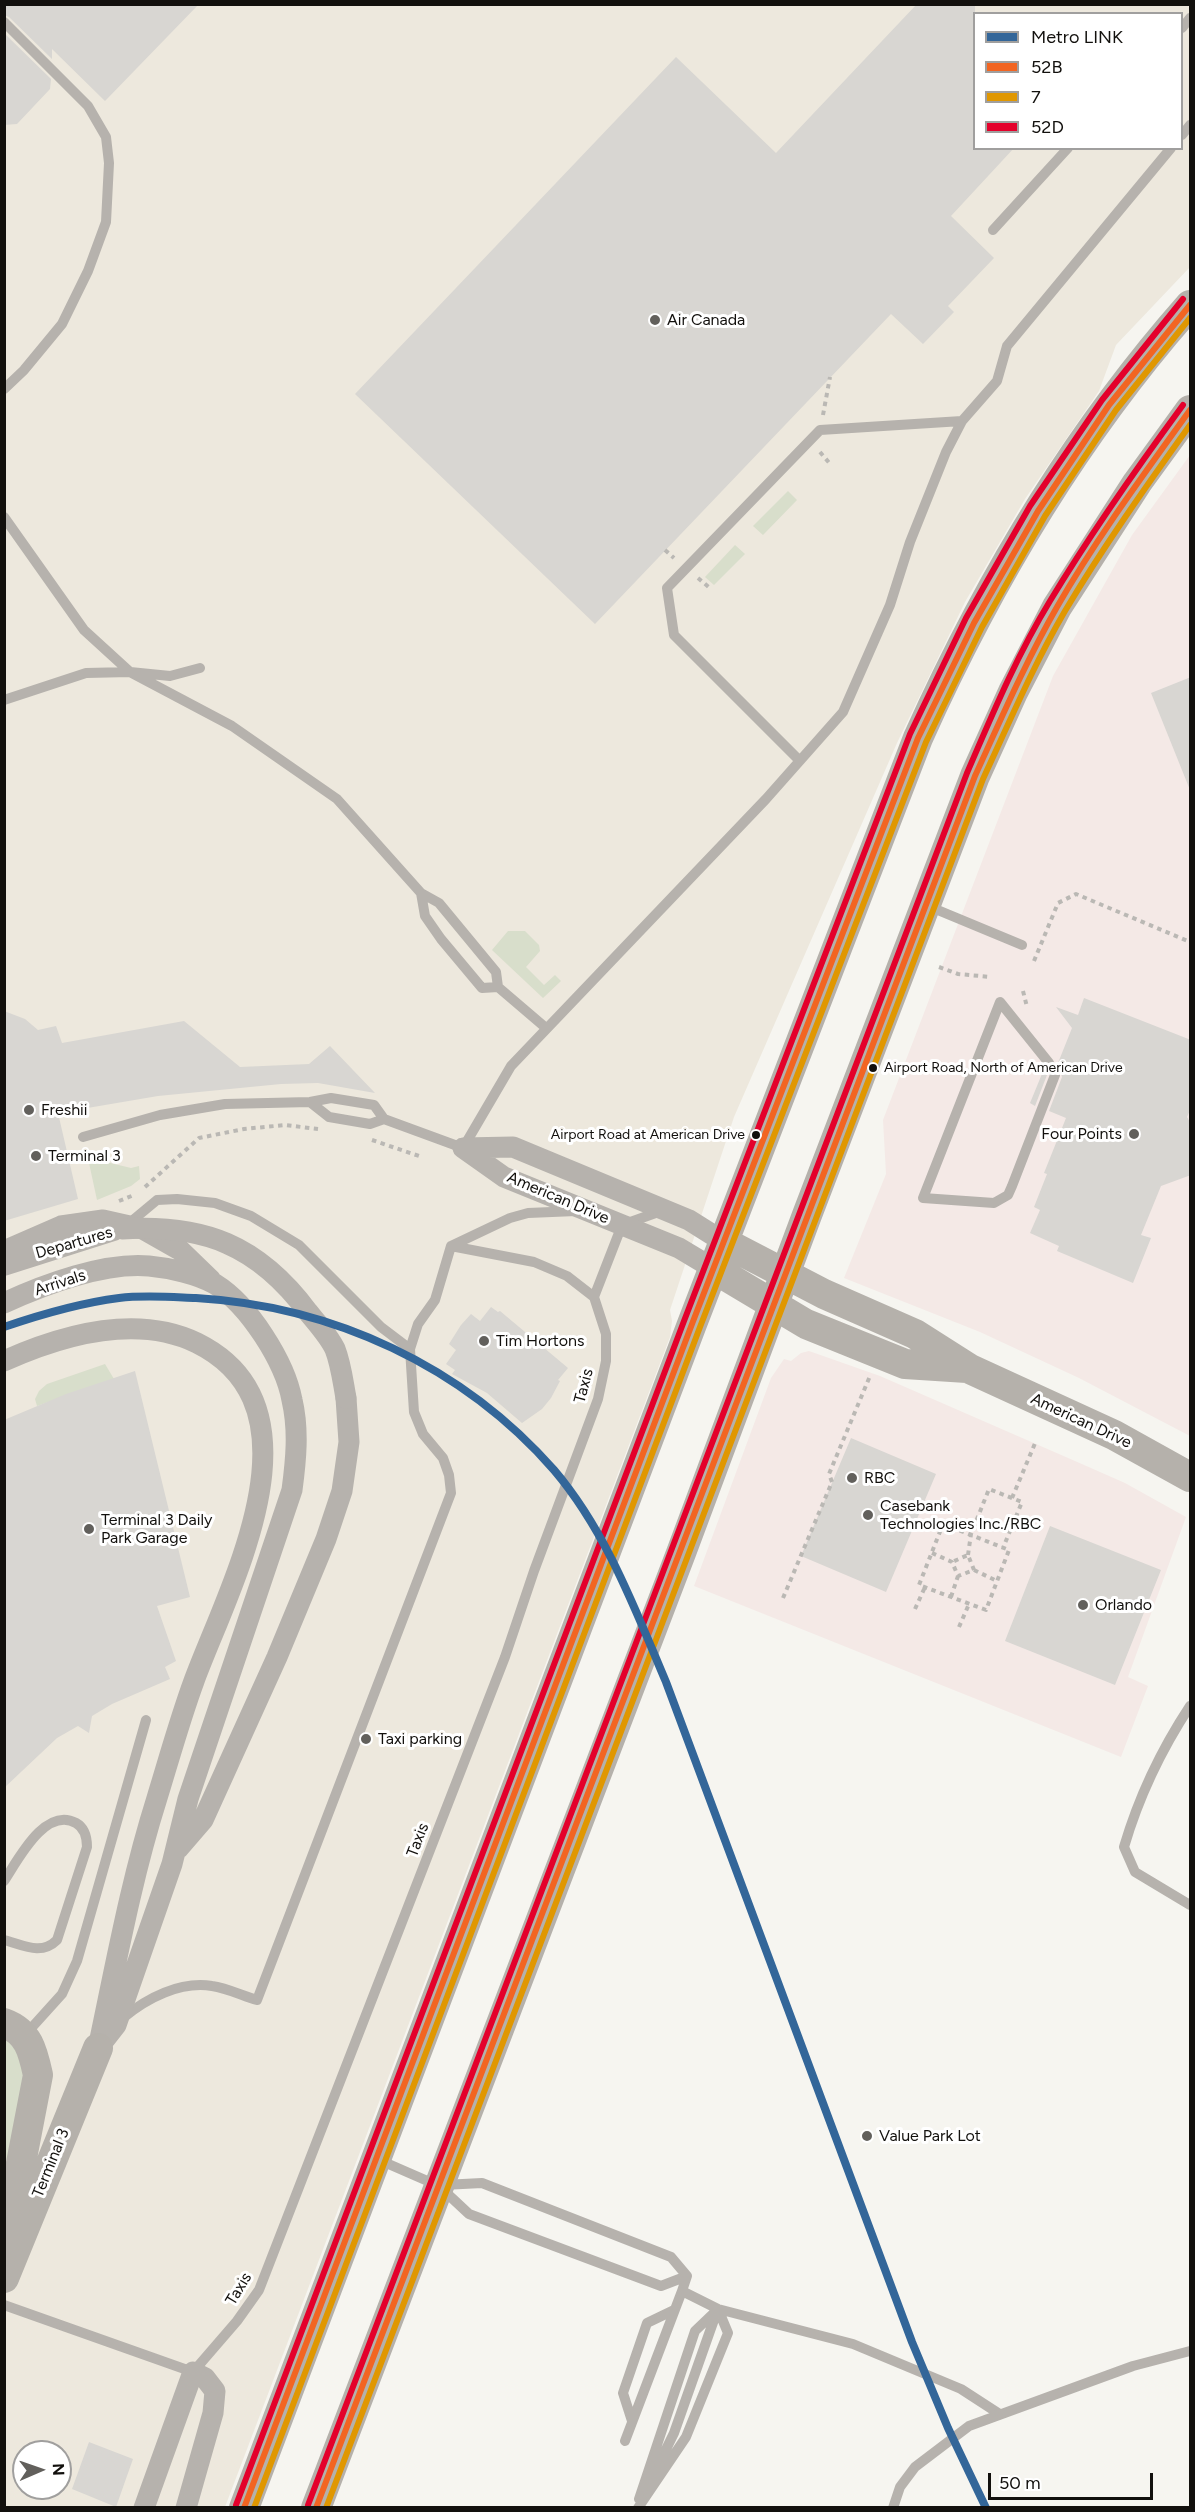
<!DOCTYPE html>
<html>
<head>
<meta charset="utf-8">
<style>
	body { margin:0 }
	#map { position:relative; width:1195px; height:2512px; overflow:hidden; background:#f6f5f0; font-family:Figtree,sans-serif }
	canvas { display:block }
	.frame { position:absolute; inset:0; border:6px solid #12100d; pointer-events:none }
	.legend { position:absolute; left:973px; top:12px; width:210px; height:138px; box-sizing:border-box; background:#fff; border:2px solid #a09f9e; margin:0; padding:8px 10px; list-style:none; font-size:18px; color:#12100d }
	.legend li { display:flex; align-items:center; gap:12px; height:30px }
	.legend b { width:30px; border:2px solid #a09f9e }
	.north { position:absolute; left:12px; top:2440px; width:60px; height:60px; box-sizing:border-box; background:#fff; border:2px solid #a09f9e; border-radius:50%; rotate:88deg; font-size:16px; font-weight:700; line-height:24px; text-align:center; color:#12100d }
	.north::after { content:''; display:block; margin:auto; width:21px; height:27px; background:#62605c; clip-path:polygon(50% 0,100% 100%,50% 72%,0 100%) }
	.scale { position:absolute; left:988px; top:2473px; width:165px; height:27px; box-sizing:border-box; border:3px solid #12100d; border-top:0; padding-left:8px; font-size:18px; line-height:21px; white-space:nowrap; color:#12100d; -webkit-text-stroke:4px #fff; paint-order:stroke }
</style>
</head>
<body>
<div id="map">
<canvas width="1195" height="2512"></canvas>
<div class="frame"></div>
<ul class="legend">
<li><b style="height:8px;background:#369"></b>Metro LINK</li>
<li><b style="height:8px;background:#f26522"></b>52B</li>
<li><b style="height:8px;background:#e09701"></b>7</li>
<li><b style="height:8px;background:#e4002b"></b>52D</li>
</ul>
<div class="north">N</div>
<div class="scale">50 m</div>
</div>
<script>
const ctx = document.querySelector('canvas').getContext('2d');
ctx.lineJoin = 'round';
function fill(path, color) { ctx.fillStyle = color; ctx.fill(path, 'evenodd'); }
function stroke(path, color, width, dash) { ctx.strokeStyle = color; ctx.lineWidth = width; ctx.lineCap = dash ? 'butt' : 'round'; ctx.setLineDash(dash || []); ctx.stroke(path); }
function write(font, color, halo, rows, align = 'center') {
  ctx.font = font + ' Figtree,sans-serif'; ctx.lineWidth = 6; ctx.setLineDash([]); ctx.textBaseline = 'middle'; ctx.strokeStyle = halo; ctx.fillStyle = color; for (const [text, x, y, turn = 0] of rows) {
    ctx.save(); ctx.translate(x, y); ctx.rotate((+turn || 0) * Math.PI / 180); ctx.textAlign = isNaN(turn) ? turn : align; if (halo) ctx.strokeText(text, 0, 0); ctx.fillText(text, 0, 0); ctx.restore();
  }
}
fill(new Path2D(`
	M1190,455V1436L1079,1378L980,1332L844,1278L886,1174L883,1120L1053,676L1132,535Z
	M809,1351L880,1376L1075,1461L1125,1483L1186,1517L1128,1677L1148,1686L1121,1757L694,1586L771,1378L784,1359L791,1361L801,1353Z`), '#f4e9e6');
fill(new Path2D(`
	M5,5H1190V267L1116,345L1099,391L1025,499L965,602L897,743L734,1117L670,1310L672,1321L670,1337L225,2507L5,2508ZM974,14H1182V148H974ZM24,2452H60V2488H24Z`), '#ede8dd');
fill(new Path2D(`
	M788,491L797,500L763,535L753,526Z
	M735,545L745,554L714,585L705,577Z
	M508,931H525L539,945L540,951L526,967L544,985L555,975L561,981L543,998L492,950Z
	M98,1160L131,1168L139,1166L140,1179L131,1186L97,1200L89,1163Z
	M105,1364L114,1379L37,1406L35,1399L39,1391L47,1384Z
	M5,2035C9,2039 15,2044 18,2049C37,2085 19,2129 5,2164Z`), '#d8decb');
fill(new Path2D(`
	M4,4H199L105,101L52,49V59L9,17L4,15Z
	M917,4H975V148H1014L951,216L994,258L948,306L954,312L923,344L891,314L595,624L355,394L676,57L776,153Z
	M4,33L51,79L50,89L17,124L4,125Z
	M1191,677V790H1190L1151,693Z
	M1084,998L1191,1040V1108L1187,1117L1191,1124V1175L1161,1186L1141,1235L1151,1238L1133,1283L1057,1251L1059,1246L1030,1233L1040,1210L1034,1207L1047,1174L1044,1173L1066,1118L1049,1111L1062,1077L1058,1063L1072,1028L1056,1007L1078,1015Z
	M4,1011L25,1019L38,1030L56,1026L62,1043L184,1021L240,1067L309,1064L330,1046L375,1093L318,1083L281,1084L158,1096L58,1113L78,1199L4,1221Z
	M1044,1069L1047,1075L1035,1106L1030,1103Z
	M491,1307L498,1312L500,1311L568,1368L558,1380L560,1381L551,1398L542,1409L522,1423L487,1393L452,1374L455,1370L446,1364L456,1350L449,1344L461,1325L471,1314L480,1321Z
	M135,1371L190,1597L157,1606L176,1661L165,1667L170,1679L112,1704L92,1716L89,1733L78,1726L57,1738L4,1788V1420L66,1394Z
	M851,1438L936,1474L886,1592L801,1556Z
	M1050,1526L1161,1570L1115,1685L1005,1641Z
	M89,2442L133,2459L116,2507L72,2489Z`), '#d8d6d2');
stroke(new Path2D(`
	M823,415L830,377
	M820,452L831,465
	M665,550L674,558
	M698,578L711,589
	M1034,961L1058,903L1076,894L1190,942
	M939,967L958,974L991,977
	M1023,991L1027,1007
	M372,1140L422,1157
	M145,1187L199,1138L244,1129L285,1125L318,1129
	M119,1201L134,1195
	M1012,1498L1036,1441
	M943,1524L1009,1550L986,1610L919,1585Z
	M932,1553L952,1562L958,1576L974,1570L968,1555L952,1562
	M968,1555L971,1534L989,1489L1022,1502L1003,1548
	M974,1570L997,1581
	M951,1597L958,1576
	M783,1598L832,1482L829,1474L870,1376
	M915,1609L925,1587
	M959,1627L969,1604`), '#bab8b4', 4, [4.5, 4.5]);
stroke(new Path2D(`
	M4,22L88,106L106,137L109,163L106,222L88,271L62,324L24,370L4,389
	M1182,28L1190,18
	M1182,135L1190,125
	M993,230L1068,148
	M4,517L84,630L130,672L232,726L337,799L421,893L439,903L496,972L498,987L546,1028
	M4,700L86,673L130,672L170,676L200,668
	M799,760L674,635L667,588L820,430L962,421
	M421,893L425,916L441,939L482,988L498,987
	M928,906L1022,945
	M1000,1002L1049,1063L1055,1075L1012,1186L1008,1195L994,1203L923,1198Z
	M310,1102L329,1117L370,1124L384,1119
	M83,1137L160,1115L225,1104L310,1102L331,1098L374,1105L384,1119L463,1148L511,1066L766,799L843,712L890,605L910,542L946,452L962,421L997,381L1007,346L1171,148
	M127,1225L157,1200L177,1199L215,1203L251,1216L299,1245L381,1327L410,1349
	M451,1246L510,1218L528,1213L576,1211
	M594,1297L622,1225L664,1210
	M1190,1706C1161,1750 1139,1796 1124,1847L1135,1872L1190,1905
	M4,1881C18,1860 45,1806 76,1823C85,1828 87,1837 87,1847L57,1940C41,1956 23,1945 4,1940
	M123,2018C147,1998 180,1981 212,1986C227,1988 243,1996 257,2000L451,1493L449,1475L443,1458L423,1434L414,1412L410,1349L418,1324L435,1300L451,1246
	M25,2035L62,1994L77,1961L146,1720
	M377,2159L439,2186L469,2214L661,2286L687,2276
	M443,2185L482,2183L671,2257L687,2276
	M687,2276L682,2291L718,2309L853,2344L961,2389L998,2413
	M4,2305L193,2372L237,2321L259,2290L505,1657L534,1571L598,1399L606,1361V1334L594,1297L567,1276L534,1262L451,1246
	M632,2421L623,2393L647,2323L674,2310
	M625,2441L682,2291
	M652,2478L674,2433L716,2314
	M639,2499L695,2331L718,2309
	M638,2508L686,2437L728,2333L718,2309
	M893,2508L900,2487L915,2467L969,2426L1133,2366L1190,2351`), '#b6b2ad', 10);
stroke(new Path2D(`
	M463,1148L513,1147L689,1220L724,1242
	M463,1148L504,1177L679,1248L714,1269
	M4,1251L61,1226L103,1220L143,1229L180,1250L211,1280
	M5,1265L115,1230
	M4,1303C45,1284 105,1262 149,1266C170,1268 197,1274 215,1284C249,1305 285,1362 292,1400C299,1430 296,1460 292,1490L188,1799L172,1864L116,2025L98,2048
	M4,1361C62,1335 137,1314 197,1343C328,1408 229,1586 194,1681C180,1719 169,1759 157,1798C132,1877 117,1958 100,2039
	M178,1849L203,1820L277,1657L326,1539L342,1491L349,1442L346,1398
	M144,2508L193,2372L205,2378L215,2391L213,2413L186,2508`), '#b6b2ad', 21);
stroke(new Path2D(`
	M724,1242L824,1294L915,1334L970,1369L1114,1435L1190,1477
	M714,1269L806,1324L905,1364L967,1368
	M4,2023C29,2032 33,2052 38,2075L7,2236
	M4,2278L98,2048
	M244,2508L692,1324L918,738C988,582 1076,434 1190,305
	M316,2508L681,1553L807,1215L975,776L1013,692L1057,607L1137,483L1190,410`), '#b5b1ab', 30);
stroke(new Path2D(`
	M122,1229C204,1224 258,1245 308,1312C317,1323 329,1336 335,1349C341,1364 343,1382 346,1398`), '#b6b2ad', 21);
stroke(new Path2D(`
	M244,2508L692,1324L918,738L974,623L1038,511L1109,405L1190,305
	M316,2508L975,776C1001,719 1026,661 1057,607C1096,539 1144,474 1190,410`), '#f26522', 6);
stroke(new Path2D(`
	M254,2508L700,1327L926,742L982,627L1045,516L1116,410L1190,318
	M326,2508L983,779C1009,723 1034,664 1065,611C1103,547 1147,485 1190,425`), '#e09701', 6);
stroke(new Path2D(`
	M236,2505L684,1321L910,734L966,618L1030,506L1102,400L1183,299
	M308,2505L967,773C992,715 1017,655 1050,601C1091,533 1136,469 1183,405`), '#e4002b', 6);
stroke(new Path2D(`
	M4,1327C42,1314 80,1303 119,1298C144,1295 170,1297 196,1298C333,1306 463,1366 554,1470C606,1531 635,1609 666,1682L912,2342L948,2428L986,2508`), '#369', 8);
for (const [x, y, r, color] of [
	[655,320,6,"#62605c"],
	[873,1068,5,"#12100d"],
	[29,1110,6,"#62605c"],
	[1134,1134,6,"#62605c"],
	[756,1135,5,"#12100d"],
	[36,1156,6,"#62605c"],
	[484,1341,6,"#62605c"],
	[852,1478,6,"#62605c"],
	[868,1515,6,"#62605c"],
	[89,1529,6,"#62605c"],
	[1083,1605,6,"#62605c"],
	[366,1739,6,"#62605c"],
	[867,2136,6,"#62605c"]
]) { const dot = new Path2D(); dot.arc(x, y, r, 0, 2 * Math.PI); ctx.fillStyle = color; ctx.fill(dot); stroke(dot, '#fff', 2); }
write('14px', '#12100d', '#fff', [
	["Airport Road, North of American Drive",884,1068],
	["Airport Road at American Drive",745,1135,"right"]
], 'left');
write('16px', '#12100d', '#fff', [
	["Air Canada",667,320],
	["Freshii",41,1110],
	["Four Points",1122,1134,"right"],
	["Terminal 3",48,1156],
	["Tim Hortons",496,1341],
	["RBC",864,1478],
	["Casebank",880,1506],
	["Technologies Inc./RBC",880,1524],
	["Terminal 3 Daily",101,1520],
	["Park Garage",101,1538],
	["Orlando",1095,1605],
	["Taxi parking",378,1739],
	["Value Park Lot",879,2136]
], 'left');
write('16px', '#12100d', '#fff', [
	["American Drive",558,1198,23],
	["Departures",74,1243,-16],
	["Arrivals",60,1283,-18],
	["Taxis",584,1386,-75],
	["American Drive",1081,1421,25],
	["Taxis",418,1840,-69],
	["Terminal 3",51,2163,-68],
	["Taxis",239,2289,-59]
]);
</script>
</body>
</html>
